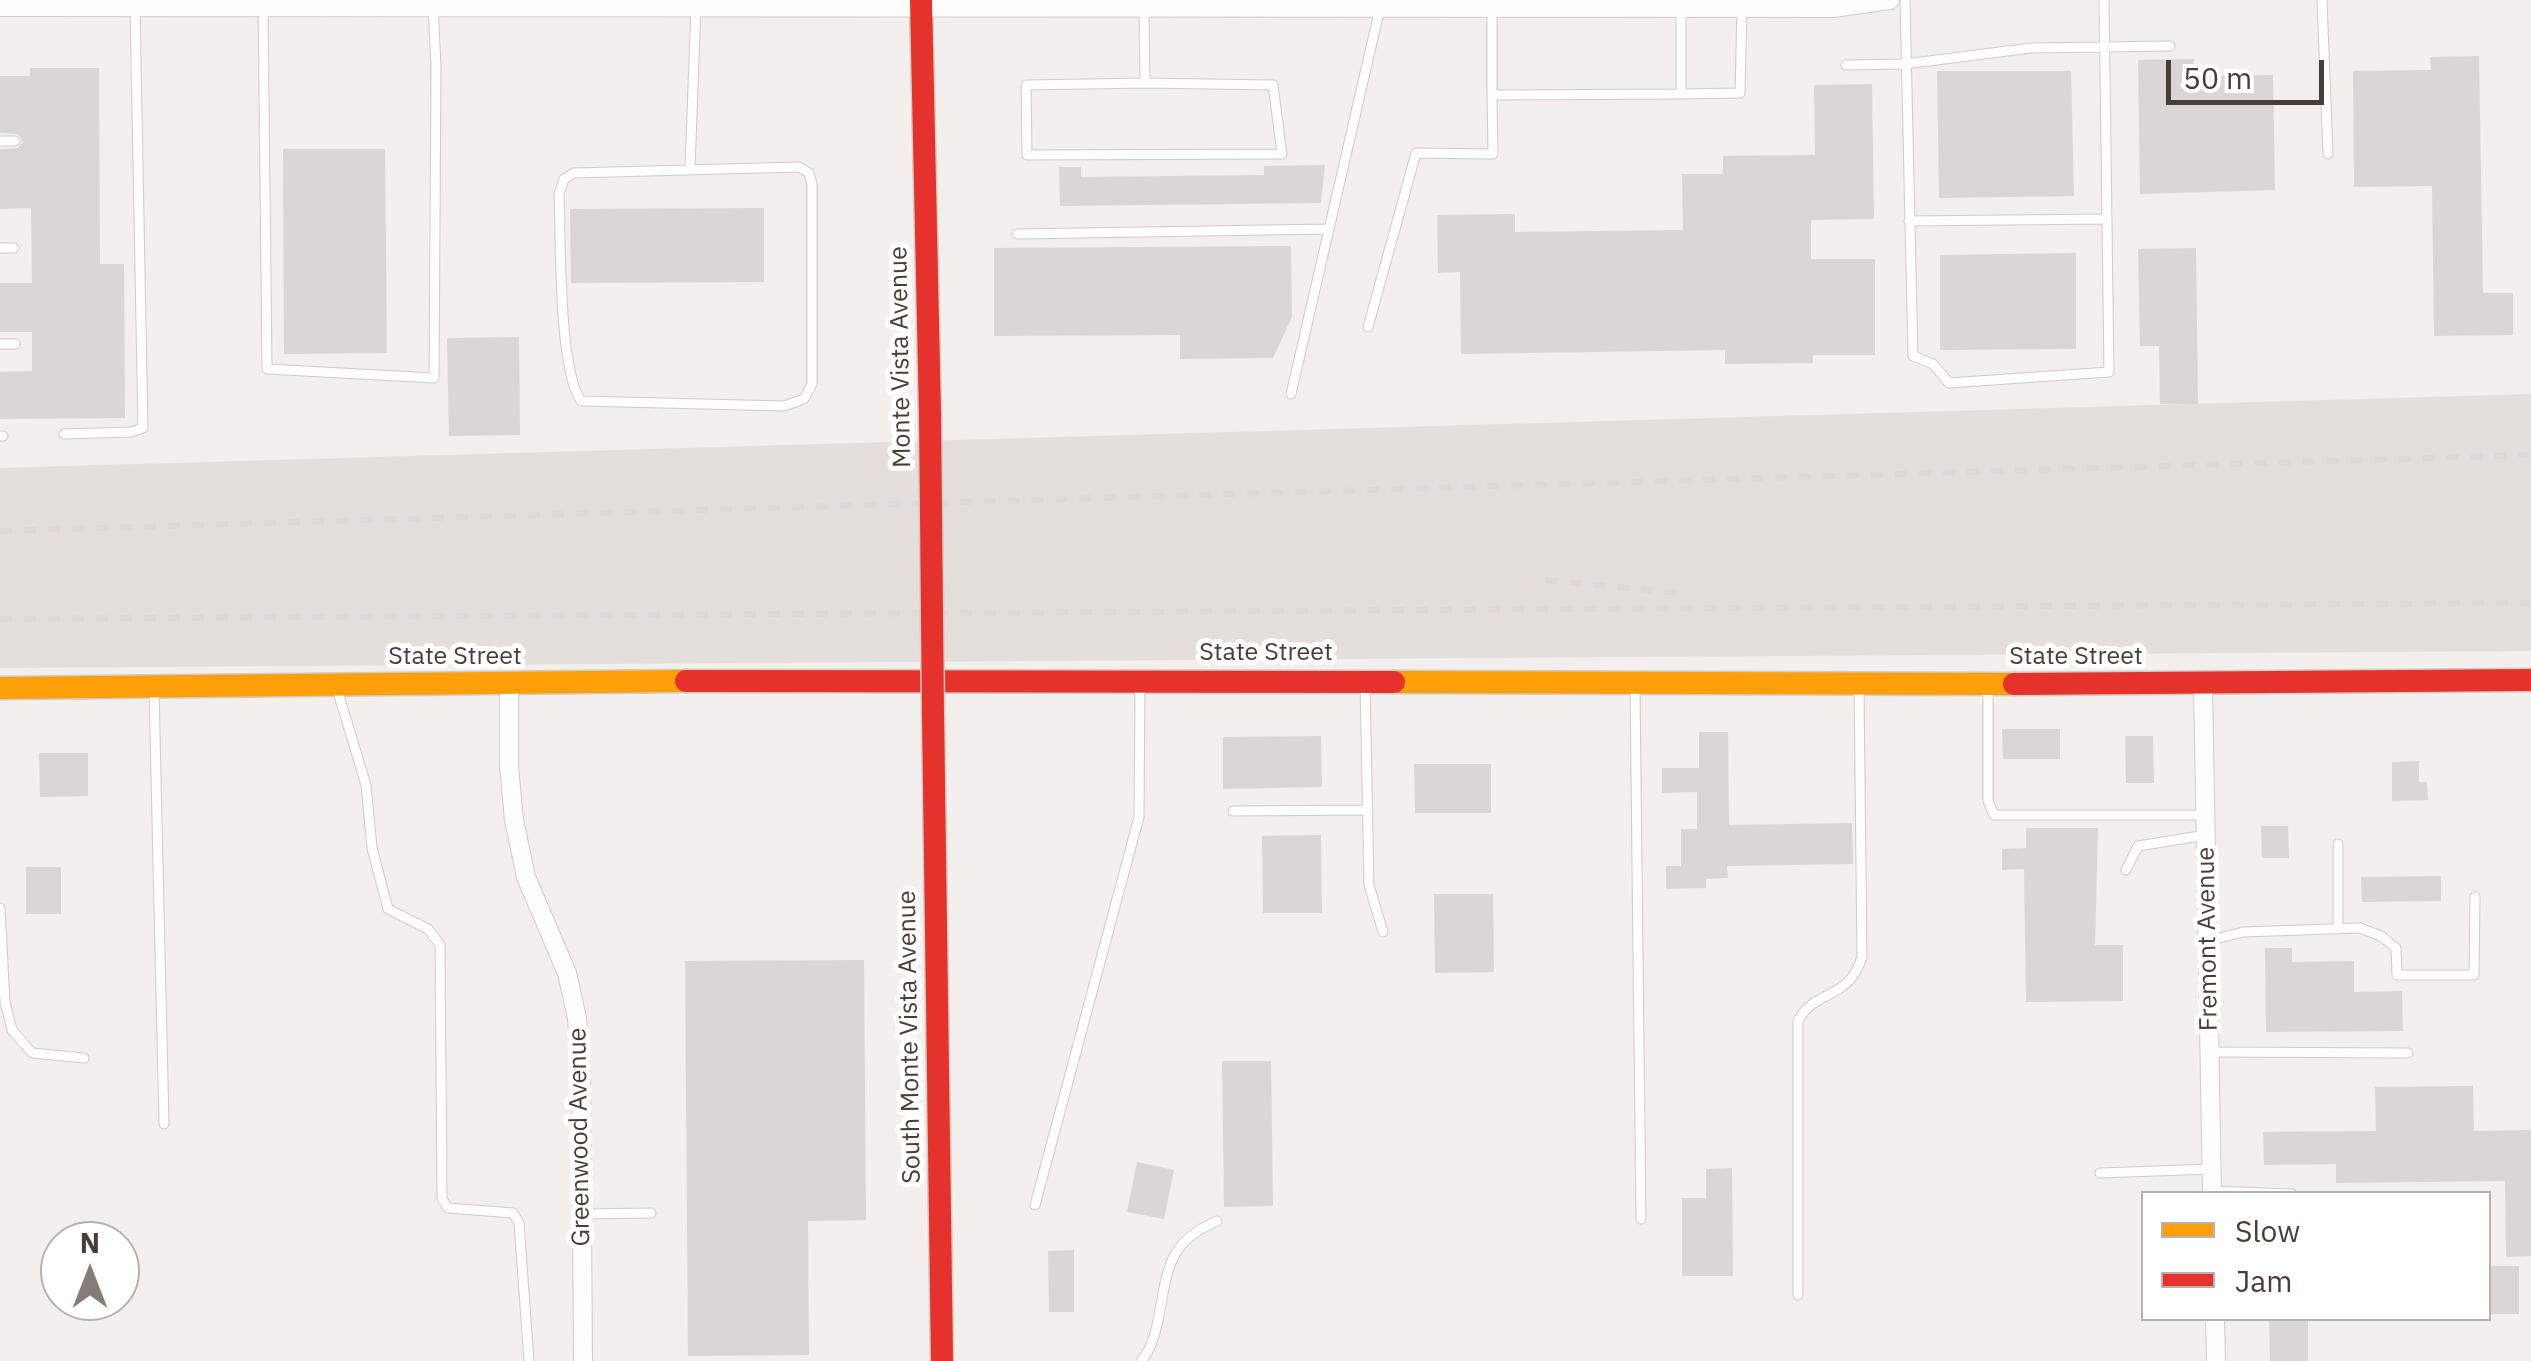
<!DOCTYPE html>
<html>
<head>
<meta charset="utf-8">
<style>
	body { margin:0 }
	#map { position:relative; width:2531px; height:1361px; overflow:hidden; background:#f2efec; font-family:"IBM Plex Sans",sans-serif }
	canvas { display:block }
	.legend { position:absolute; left:2141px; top:1191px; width:350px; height:130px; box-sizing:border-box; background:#fff; border:2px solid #b6b2af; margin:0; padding:12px 18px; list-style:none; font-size:30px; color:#493e37 }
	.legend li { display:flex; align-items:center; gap:20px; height:50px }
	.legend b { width:50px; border:2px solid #b6b2af }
	.north { position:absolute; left:40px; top:1221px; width:100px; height:100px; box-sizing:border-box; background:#fff; border:2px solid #b6b2af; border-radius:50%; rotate:0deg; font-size:28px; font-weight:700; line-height:40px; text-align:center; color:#493e37 }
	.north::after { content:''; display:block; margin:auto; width:35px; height:45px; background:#847c76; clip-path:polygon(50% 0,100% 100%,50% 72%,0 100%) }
	.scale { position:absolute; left:2166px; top:60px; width:158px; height:45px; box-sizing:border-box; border:5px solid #493e37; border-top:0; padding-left:12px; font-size:30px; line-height:35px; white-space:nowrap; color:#493e37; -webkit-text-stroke:8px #fff; paint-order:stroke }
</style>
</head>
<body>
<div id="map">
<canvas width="2531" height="1361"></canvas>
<ul class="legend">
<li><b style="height:12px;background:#ff9f0a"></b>Slow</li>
<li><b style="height:12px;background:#e5322d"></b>Jam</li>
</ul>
<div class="north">N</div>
<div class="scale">50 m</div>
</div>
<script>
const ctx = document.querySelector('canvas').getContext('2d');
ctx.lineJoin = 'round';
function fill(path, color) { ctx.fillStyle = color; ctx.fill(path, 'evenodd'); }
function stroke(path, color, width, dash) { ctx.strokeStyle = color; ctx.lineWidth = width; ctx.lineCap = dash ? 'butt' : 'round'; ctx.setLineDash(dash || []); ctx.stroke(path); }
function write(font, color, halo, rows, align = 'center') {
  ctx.font = font + ' "IBM Plex Sans",sans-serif'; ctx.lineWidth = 10; ctx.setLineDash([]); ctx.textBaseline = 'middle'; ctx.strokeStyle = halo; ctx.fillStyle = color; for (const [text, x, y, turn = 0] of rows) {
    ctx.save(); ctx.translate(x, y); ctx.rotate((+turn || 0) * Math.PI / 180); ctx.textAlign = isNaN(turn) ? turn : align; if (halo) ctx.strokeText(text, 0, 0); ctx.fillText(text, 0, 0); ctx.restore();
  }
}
fill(new Path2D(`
	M2531,394V651L0,668V468Z`), '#e5dfdb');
fill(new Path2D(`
	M2479,56L2483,293H2513V335L2434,336L2432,186L2354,187L2353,71L2431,70L2430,57Z
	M2194,59V76L2273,75L2275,190L2140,194L2138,60Z
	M30,68H99L100,264H124L125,418L0,419V372L32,371V332H0V283H32L31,208L0,209V149L18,148L23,142L18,134L0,133V76H30Z
	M1937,71H2071L2074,196L1939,198Z
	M1872,84L1874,219L1811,220V259H1875V355H1813V363L1725,364V350L1461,354L1460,272L1438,273L1437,215L1515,214V232L1683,230L1682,174H1723V156L1815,155L1814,85Z
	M283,149H385L387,353L284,354Z
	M1325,165L1321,203L1060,206L1059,167H1081V177L1264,175V166Z
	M764,208V282L571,283L570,209Z
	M1291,246L1292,317L1273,358L1180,359V335L994,336V248Z
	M2196,248L2198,404H2160L2159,346H2140L2138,249Z
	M2076,253V349L1940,350V255Z
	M519,337L520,435L449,436L447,338Z
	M2002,729H2060V759H2003Z
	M1699,732H1728L1729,825L1852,823L1853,864L1727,866L1728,878L1706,879V888L1666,889V866H1681V829H1697V792L1662,793V768H1699Z
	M1321,736L1322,787L1223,789V737Z
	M2125,736H2153L2154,783H2126Z
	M39,753H88V796L40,797Z
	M2419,761V782H2427L2428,800L2392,801V762Z
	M1414,764H1491V813H1415Z
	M2261,826H2288L2289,858H2262Z
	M2026,828H2098L2095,945H2123V1001L2026,1002L2024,869L2002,870V849L2026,848Z
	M1321,835L1322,913H1263L1262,836Z
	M26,867H61V914H26Z
	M2441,876V901L2362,902L2361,877Z
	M1434,894H1493L1494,972L1435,973Z
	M2265,948H2292V962L2354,961V992L2402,991L2403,1031L2266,1032Z
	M864,960L866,1220L808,1221L809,1355L688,1356L685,961Z
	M1222,1061H1271L1273,1206L1224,1207Z
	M2473,1086L2474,1131L2531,1130V1256L2506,1257L2505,1181L2336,1183V1164L2264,1165L2263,1132L2376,1131L2375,1087Z
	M1137,1162L1174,1170L1164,1219L1127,1212Z
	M1732,1168L1733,1276H1682V1198H1706V1169Z
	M1074,1250V1312H1049L1048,1251Z
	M2488,1266H2519V1314H2488Z
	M2269,1318H2308V1361H2270Z`), '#dad6d3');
const lane = new Path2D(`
	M1905,0L1913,356L1933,364L1949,383L2109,372L2104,0
	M2322,0L2328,154
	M263,7L267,369L434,378L436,66L433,7
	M1144,7L1145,83L1026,85L1027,155L1282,154L1273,85L1145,83
	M1492,8V95L1681,94V8
	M1846,65L1905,64L2031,48L2170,46
	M1681,94L1740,93L1742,8
	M0,141H15
	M799,167L809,173L812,184V384L804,399L784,406L581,401C558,367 561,239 559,194L564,179L574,173Z
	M690,168L696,7
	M1909,221L2104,219
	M1017,234L1329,229
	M0,248H14
	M1368,327L1416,153L1493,154L1492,95
	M0,344H15
	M1291,394L1380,8
	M64,434L131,432L143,428L135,7
	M0,436H3
	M1365,681L1369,885L1383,932
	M1635,685L1641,1219
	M1988,687V801L1994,815H2206
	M154,689L164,1124
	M337,689L366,785L372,848L388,909L428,929L440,945L442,1199L448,1208L513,1213L519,1223L529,1361
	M1233,811L1368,810
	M2338,844V929
	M2126,870L2138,846L2206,835
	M0,908L5,1002L12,1030L32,1053L84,1058
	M2208,941L2243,932L2360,928L2381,936L2396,948L2397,975H2474L2475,897
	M2210,1052L2408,1053
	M2100,1173L2212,1169
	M2212,1191L2292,1194
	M1035,1205L1139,817L1140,683
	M582,1214L651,1213
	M1798,1295V1021C1815,988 1848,1002 1862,957L1859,686
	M1141,1361C1150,1352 1154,1338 1157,1325C1168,1274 1164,1243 1217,1221`);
const street = new Path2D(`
	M0,7L1833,8L1890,0
	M509,684V766L514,820L526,877L567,973L577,1018L581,1073L583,1361
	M2203,685L2212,1194
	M2215,1318L2216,1361`);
const slow = new Path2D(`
	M1394,682L2014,684
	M0,688L686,681`);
const jam = new Path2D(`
	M921,0L930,415
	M686,681L1394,682
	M2014,684L2531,680
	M933,713L942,1361`);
stroke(lane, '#cfcbc8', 11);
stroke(street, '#cfcbc8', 20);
stroke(slow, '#d3ccc4', 25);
stroke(jam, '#d3ccc4', 25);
stroke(lane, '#fdfdfc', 9);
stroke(street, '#fdfdfc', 18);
stroke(slow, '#ff9f0a', 22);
stroke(jam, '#e5322d', 22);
stroke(new Path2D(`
	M0,531L2531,455
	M1545,580L1688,594
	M0,619L2531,603`), '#dadad9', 6, [12, 12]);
const jamBridge = new Path2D(`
	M930,415L933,713`);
stroke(jamBridge, '#d3ccc4', 25, []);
stroke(jamBridge, '#e5322d', 22);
write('25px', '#493e37', '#fff', [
	["Monte Vista Avenue",901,357,-91],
	["State Street",1266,653],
	["State Street",455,657],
	["State Street",2076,657],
	["Fremont Avenue",2208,939,-91],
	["South Monte Vista Avenue",910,1037,-91],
	["Greenwood Avenue",580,1137,-91]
]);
</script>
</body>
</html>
